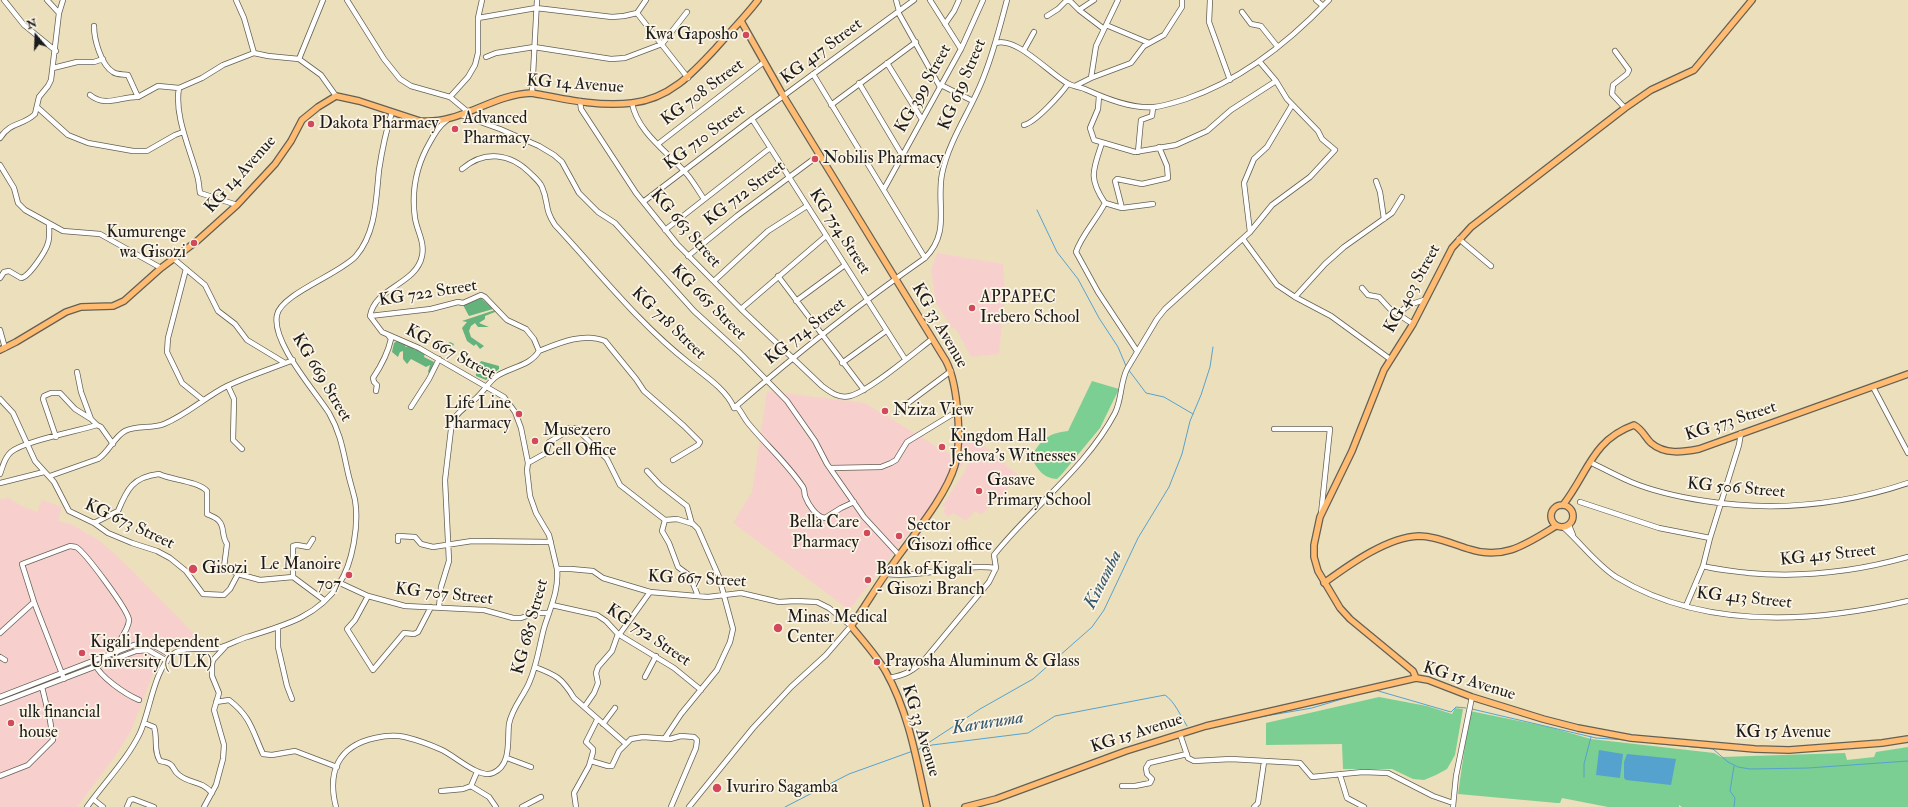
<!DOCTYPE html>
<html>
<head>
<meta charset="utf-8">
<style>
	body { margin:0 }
	#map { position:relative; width:1908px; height:807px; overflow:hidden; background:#ecdfbc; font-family:"IM FELL Double Pica",serif }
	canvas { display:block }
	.north { position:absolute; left:16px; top:16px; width:40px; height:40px; -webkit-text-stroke:3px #fcf5e5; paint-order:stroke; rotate:341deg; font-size:11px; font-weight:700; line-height:16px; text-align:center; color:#1c1c1c }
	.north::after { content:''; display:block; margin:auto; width:14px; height:18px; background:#1c1c1c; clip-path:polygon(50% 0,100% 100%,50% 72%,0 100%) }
</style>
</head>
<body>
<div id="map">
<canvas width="1908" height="807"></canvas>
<div class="north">N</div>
</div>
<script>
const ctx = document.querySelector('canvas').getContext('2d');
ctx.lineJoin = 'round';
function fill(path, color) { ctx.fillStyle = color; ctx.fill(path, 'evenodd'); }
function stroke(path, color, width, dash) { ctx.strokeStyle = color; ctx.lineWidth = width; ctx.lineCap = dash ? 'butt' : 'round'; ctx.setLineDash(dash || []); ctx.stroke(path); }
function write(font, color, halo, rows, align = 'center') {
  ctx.font = font + ' "IM FELL Double Pica",serif'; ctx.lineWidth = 3.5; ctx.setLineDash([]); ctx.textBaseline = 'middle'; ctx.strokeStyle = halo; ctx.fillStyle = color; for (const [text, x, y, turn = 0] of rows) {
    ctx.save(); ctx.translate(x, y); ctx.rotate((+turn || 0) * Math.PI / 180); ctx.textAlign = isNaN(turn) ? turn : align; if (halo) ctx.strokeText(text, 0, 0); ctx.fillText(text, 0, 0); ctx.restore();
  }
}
fill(new Path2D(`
	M937,253L1003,264L1005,293L999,354L971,357L956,329L951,327L936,302L931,271Z
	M767,391L865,403L964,463L849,610L733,523L752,492Z
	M969,432L1020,477L981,515L975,511L966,521L953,513L949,517L943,512L946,508L942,506L963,474L971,458L960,446Z
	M6,497L22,506L37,512L42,500L62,507L58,521L73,525L100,541L131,569L202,642H188L168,649L159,658L131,731L114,758L77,807H0V498L4,500Z`), '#f7d0ce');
fill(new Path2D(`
	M1092,381L1119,389L1100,428L1062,474L1057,479C1042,478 1037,468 1031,457C1041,440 1048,433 1068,431Z
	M1379,697L1427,706L1452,714L1455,708L1463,709L1455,755L1447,769L1436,775L1424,780L1413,779L1392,769H1343L1342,744L1266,745V723Z
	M1470,711L1549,727L1591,739L1714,753L1721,757L1845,753L1847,760L1874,757L1876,752L1908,747V807H1682L1679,805V807H1608L1562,798L1560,803H1557L1458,794Z`), '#7bcf92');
fill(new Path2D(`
	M481,298L493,309L469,316L463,305Z
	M495,310V312L485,316V319L479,323L489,327H478L475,323L471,326L469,331L471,337L484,346L480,349L476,344L474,346L467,341L462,328L467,322L462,321Z
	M400,339L402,344H407L405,347L411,345L415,350L419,348L425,353L424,357L434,362L430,374L428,372L430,365L426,367L411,359L407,364L403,359V351L400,352L398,357L392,352L394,343Z
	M439,340L447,344L450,342L454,344L450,352L435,344Z
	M481,361L499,366V369L486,380L476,376V369Z`), '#64b27c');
fill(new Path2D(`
	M1599,750L1623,754L1620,778L1596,775Z
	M1627,754L1676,759L1671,785L1626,780L1624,778V762Z`), '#56a2ce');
stroke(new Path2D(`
	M1037,210L1057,252L1078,279L1099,318L1118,347L1126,366
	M1128,369L1146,393L1164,397L1193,414
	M1375,690L1451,712L1456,707L1466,708
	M1472,709L1596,738L1627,740
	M1254,718L1312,708L1362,693
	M1654,743L1713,749L1728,762L1738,767L1750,769L1808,768L1908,761
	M919,749L980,709L1033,679L1092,627L1104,610L1138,538L1169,487L1182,454L1190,421L1201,395L1210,367L1213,347
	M916,750L932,745L1028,733L1055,716L1165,695C1175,702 1180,715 1187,726
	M1734,766L1730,791L1735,798L1734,807
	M1584,777V764L1591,737
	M785,807L849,774L913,751`), '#56a2ce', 1);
const minor = new Path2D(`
	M4,0L24,25L56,51
	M47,0L59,13
	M236,0L244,18L254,53
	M347,0L384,59L400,79L411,86L450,97L468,112
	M896,0L899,11
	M930,0L961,49
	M1069,0L1079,10L1104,29
	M1210,0L1209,22L1230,80
	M1316,0L1323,6
	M1079,10L1094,0
	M898,12L940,87
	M1242,12L1251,24L1261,26L1277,46
	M637,13L688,78
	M637,13L646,0
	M1047,16L1058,9L1067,0
	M478,18L536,8L612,17L624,16L637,13
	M945,24L954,11L959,0
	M1106,25L1149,43
	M94,26C94,39 101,65 113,72C117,75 123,74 128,75L138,97L158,86L179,88
	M996,43C1016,36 1050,74 1067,83C1074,87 1081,87 1087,90C1107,99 1132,109 1154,107C1165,106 1176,102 1186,99C1242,80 1289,42 1329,0
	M1024,50L1034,32
	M1615,51L1629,70L1627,74L1613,85L1612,94L1625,108
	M486,57L496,53L534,47L611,59L625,58L662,44L687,12
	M299,59L323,0
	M887,63L921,118
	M53,68L77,62H94L103,59
	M813,74L925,258
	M1091,78L1096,46L1118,0
	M859,83L902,155
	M941,85L973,101
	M1075,86L1091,78L1131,63L1144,46L1164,35L1182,7V0
	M532,93L537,0
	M90,95C106,108 121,96 138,97
	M1099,96L1098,109L1090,128L1094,140L1135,152L1176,145L1207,131L1231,110L1276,81
	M450,97L468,77L475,65L478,53V18L482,0
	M580,101L581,109L636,193L677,244L741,309L822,386C830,392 839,399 850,396C868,392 915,352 932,339
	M632,103C637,131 666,151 684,171C692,179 697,189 704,199
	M831,105L916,42
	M37,107L68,135L88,143L133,151H147L175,135L183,132
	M461,115L500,129L539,146L554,155L562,162L579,193L598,212L615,223L694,311L740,353L787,401L815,441L827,464L864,517L899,555
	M752,119L905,359
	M447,120C439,126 435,133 430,142C416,166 411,190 415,218C417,231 425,242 422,256C416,285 375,287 370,316L382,332L419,348L504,397L515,412L521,428L528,463L527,470L530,496L536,513L549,535L557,569H571L593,571L603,578L650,592L708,597L741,593L779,602L796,601L817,602L829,608L851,626L826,655L791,687L753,728L689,807
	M1024,125C1036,122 1060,95 1068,84
	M0,138C11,121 23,126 35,114L39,97L48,86L51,80L59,13L63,0
	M1102,143C1093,170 1088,178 1105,203L1122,208L1153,204
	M658,144L764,62
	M1138,152L1141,120L1152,116L1153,108
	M0,165L14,188L18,203L25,210L63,231L100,234L161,268
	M462,169C484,150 510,153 530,173C535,178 540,182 542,187C549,203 544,209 555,225C598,271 639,324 689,363C704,375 727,390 734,408H738C742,413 744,418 748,423C766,445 787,463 803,487C805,490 804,492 805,496C808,504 816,517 825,518L841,508L854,502
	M1376,181L1380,192L1384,219
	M884,189L961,49L983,0
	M643,202L752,119L914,0
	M1105,203C1097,219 1081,236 1076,252L1098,292L1137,351
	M237,205L200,193C199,187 199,181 197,175C190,149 174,115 179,88L202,78L223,65L254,53L268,56L299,59L321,75L336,96
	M1122,208L1115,181L1117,179L1142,184L1168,178L1167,166L1159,147
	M665,230L770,148
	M1250,232L1244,183L1254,159L1267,147L1292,105
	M1243,239L1277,285L1295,297L1331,316L1390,359
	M1459,239L1491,266
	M688,256L737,216L819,155
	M174,259L205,285L218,311L235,324L247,340L285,363
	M186,269L168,338L167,352L182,383L203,400
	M778,276L864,390
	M0,278L4,272L9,271L21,278C29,277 46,251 48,243C50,237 49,230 49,224
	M714,281L768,231L807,206
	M1362,288L1368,295L1379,297L1390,309L1413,324
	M1295,297L1325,264L1344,247L1392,213L1402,197
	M796,301L845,265
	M741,309L826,236
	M1397,314L1409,305L1424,300
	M370,316L431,309L458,302L463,303L481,295L485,297L507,320L526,329L534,339L539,351C530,366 511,367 497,376C488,382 483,393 474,400C465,407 458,412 452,421L445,480L449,561L441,587L439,607
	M0,330L5,348
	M539,351C559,343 584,332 605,341L636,379L644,391L684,426L700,442L698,445L673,460
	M842,363L886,331
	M77,372L81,392L91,419
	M228,386L234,399L233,440L242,449
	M1873,387L1908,453
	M376,391L377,385L374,382L373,378C381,366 388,353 391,339L388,335
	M0,399L13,413L35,461L54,482L69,511L94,523L108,533L132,543L157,551L170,558L186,571L203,594L224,595L230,589L238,574L260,580L293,577L324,600
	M411,407L429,379L439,359
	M734,408C795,355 859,304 925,258C951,232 936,205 942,174C949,139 972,109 984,76C994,51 1000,26 1007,0
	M900,409L951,371
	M1274,429H1330L1321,514
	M56,437L43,399L44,396L51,393H60L75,409L91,419L97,425
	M1590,462C1604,469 1617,476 1631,482C1655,492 1679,497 1705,501C1775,512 1840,506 1908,483
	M528,463L546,453L549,442L561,435L569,428H576L607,459L620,485L665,520L677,519L693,524L698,529L719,577L733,629L730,642L717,670L681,714L665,738
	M831,468L881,467L891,463L896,460L907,442L956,412
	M647,471L660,485L687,506L692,524
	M0,474C3,466 4,458 11,452C24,441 78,431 97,425L101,427L113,444
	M50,476L98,459C109,452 114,437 125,431C137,425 152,429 164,424C188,414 205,397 227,386C248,376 271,369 293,360
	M0,483L44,472
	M1580,502L1659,528L1710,538
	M665,520L662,531L669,543L678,567L690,576L698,596
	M94,523L118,511C127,489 133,477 159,474C171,480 198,481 207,491V514C211,516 216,517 219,521C225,527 221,535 227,544L224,567L238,574
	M1569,525L1573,535
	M1563,527C1581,543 1596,564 1616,577C1703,630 1813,623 1908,601
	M398,541V536L415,537L421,544L433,547L472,541L551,542
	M1703,566C1718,570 1733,571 1748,573C1803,578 1855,572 1908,557
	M886,574C923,578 960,563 996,568
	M293,577V546L297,545L308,547L313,539
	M340,583L368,596L405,606L484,610L513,618H521L535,613H548
	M368,596L355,620L347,629L373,670L404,633L414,634L418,632L431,607
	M552,605L597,615L606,621L618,634L674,668L701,690
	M1686,606L1703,566L1710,538L1739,445L1741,433
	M278,628V647L287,686L292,699
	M0,633L34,602
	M619,635L650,592
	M0,657L5,660
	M95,664C100,677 125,694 139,700
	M535,667C556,675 562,678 574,698L625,743
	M645,677L656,656
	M889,678C905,675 914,671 926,658L989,582L996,568L994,555C1032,507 1086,468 1115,413C1122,399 1120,383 1127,369L1157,319L1165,309L1250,232L1272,205L1310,177L1335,150L1322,139L1318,131L1287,99L1276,81L1259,61
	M64,679L34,602L22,564L70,546C71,546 75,547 76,547C85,552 128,610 129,620C129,629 119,641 115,648L117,652
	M0,697L134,645C150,642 159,647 171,656
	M216,702L229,700C251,717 252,730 263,754L272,755L295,751L337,767
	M0,703L136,651L148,650L167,661
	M585,706L594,693L598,683L596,673L598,667L612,651L618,634
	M144,723L154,727C158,739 153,750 160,761C177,764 170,768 179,775C190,784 201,780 212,793
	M603,724L615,708
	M1180,734L1188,758L1194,761L1231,759L1300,763L1312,777L1363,772L1388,773L1433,796L1453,803
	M507,758L531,767
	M591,761L608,766H612L619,751L631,739L643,737L670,739L681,736L694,737L697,740L696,748L671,807
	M477,772L471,786L489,797L496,807
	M1340,775L1347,798L1364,807
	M0,776L28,765L53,740L50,720L42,687
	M1122,786H1135L1150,783L1152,779L1147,774L1146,768L1149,763L1187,754
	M441,791L463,789L471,786
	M93,799L103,807
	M1453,806L1456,776L1472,697
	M87,807C104,783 127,760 140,733C150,711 154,669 173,654C186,645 203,651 218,648C228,646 237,640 247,637C282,626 318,617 339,584C353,563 359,524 355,500C353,491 350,482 348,473C343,451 341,434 329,413C315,391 271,342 277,315C281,294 340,274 356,256C376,233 376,199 379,170C382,150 386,131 392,112
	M127,807L130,800L133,799L154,807
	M204,807L216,785L223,759L224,745L214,710L219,693L212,676V664L213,660L225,647
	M336,807C327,772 338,746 375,738C384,736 395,735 405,737C417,740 431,745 442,750C455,756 479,779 493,773C512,765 507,740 509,724C512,708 523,697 529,683C537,665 539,647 544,628C550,608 559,591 557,569
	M522,807L541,797
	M576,807L574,793L589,766L593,752V749L586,742L597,720
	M1254,807L1258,803L1264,762`);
const major = new Path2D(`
	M741,21L784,97L946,361C958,384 962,440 955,465C946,497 909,540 890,568C876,587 865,607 851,626C863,641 877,656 886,672C909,713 917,762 927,807
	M0,350L16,342L66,312L81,307L113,306L124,301L161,268L197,241L237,205L275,164L291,141L302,120L318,107L336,96L359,101L420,121C460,125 492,94 532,93C564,99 598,107 632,103C669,99 692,74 716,48C730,32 745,17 758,0
	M1551 516a11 11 0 1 1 22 0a11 11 0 1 1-22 0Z
	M1563,505C1588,473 1592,440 1634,425C1642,429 1645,437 1651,443C1665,455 1683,452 1699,449L1908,374
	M1324,583C1349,565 1387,537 1419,536C1436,536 1452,544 1469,549C1504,561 1528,543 1556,526
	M1416,678L1413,671L1350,619L1340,608L1318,571L1314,557V545L1320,517L1352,451L1384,370L1413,324L1452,248L1471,227L1625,108L1651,90L1694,70L1752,0
	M965,807L996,799L1126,751L1206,726L1416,678L1428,680L1472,697L1543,719L1578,728L1631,738L1755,749L1789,750L1882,743L1908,739`);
stroke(minor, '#656054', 6);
stroke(major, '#656054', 8);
stroke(minor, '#fff', 4.5);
stroke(major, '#febb71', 5.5);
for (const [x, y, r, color] of [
	[746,35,4,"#d1495b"],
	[311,124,4,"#d1495b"],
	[455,129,4,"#d1495b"],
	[815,159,4,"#d1495b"],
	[194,243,4,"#d1495b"],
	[972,308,4,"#d1495b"],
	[885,411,4,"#d1495b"],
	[519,414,4,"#d1495b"],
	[535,441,4,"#d1495b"],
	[942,447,4,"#d1495b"],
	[979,491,4,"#d1495b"],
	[867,533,4,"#d1495b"],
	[899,536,4,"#d1495b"],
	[193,569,5,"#d1495b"],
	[349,575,4,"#d1495b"],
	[868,580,4,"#d1495b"],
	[778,628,5,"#d1495b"],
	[82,653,4,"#d1495b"],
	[877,662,4,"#d1495b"],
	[11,723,4,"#d1495b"],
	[717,788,5,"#d1495b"]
]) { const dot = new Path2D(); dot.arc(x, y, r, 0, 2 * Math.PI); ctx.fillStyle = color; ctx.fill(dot); stroke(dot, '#fcf5e5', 1.5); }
write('17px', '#1c1c1c', '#fcf5e5', [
	["Kwa Gaposho",738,35,"right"],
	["Advanced",463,119],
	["Pharmacy",463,139],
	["Dakota Pharmacy",319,124],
	["Nobilis Pharmacy",823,159],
	["Kumurenge",186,233,"right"],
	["wa Gisozi",186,253,"right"],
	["APPAPEC",980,298],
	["Irebero School",980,318],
	["Life Line",511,404,"right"],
	["Pharmacy",511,424,"right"],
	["Nziza View",893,411],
	["Musezero",543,431],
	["Cell Office",543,451],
	["Kingdom Hall",950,437],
	["Jehova's Witnesses",950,457],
	["Gasave",987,481],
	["Primary School",987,501],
	["Bella Care",859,523,"right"],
	["Pharmacy",859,543,"right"],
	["Sector",907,526],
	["Gisozi office",907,546],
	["Le Manoire",341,565,"right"],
	["707",341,585,"right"],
	["Gisozi",202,569],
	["Bank of Kigali",876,570],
	["- Gisozi Branch",876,590],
	["Minas Medical",787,618],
	["Center",787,638],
	["Kigali Independent",90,643],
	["University (ULK)",90,663],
	["Prayosha Aluminum & Glass",885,662],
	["ulk financial",19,713],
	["house",19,733],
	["Ivuriro Sagamba",726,788]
], 'left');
write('17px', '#1c1c1c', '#fcf5e5', [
	["KG 417 Street",822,52,-37],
	["KG 14 Avenue",575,85,4],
	["KG 619 Street",963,85,-67],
	["KG 399 Street",924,89,-61],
	["KG 708 Street",703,93,-37],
	["KG 710 Street",705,138,-37],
	["KG 14 Avenue",241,175,-48],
	["KG 712 Street",745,194,-37],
	["KG 663 Street",685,229,49],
	["KG 754 Street",839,232,57],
	["KG 403 Street",1413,289,-61],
	["KG 722 Street",428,294,-9],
	["KG 665 Street",708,303,45],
	["KG 718 Street",668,324,44],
	["KG 33 Avenue",939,326,60],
	["KG 714 Street",806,332,-38],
	["KG 667 Street",450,353,28],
	["KG 669 Street",321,378,59],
	["KG 373 Street",1731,422,-18],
	["KG 506 Street",1736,489,5],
	["KG 673 Street",129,525,25],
	["KG 415 Street",1828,556,-6],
	["KG 667 Street",697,580,3],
	["KG 707 Street",444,595,6],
	["KG 413 Street",1744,599,6],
	["KG 685 Street",531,627,-75],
	["KG 752 Street",648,636,34],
	["KG 15 Avenue",1469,682,17],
	["KG 33 Avenue",920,731,73],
	["KG 15 Avenue",1783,733],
	["KG 15 Avenue",1137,734,-18]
]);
write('italic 18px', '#36586c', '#fcf5e5', [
	["Kinamba",1104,580,-63],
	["Karuruma",988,724,-9]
]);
</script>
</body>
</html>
